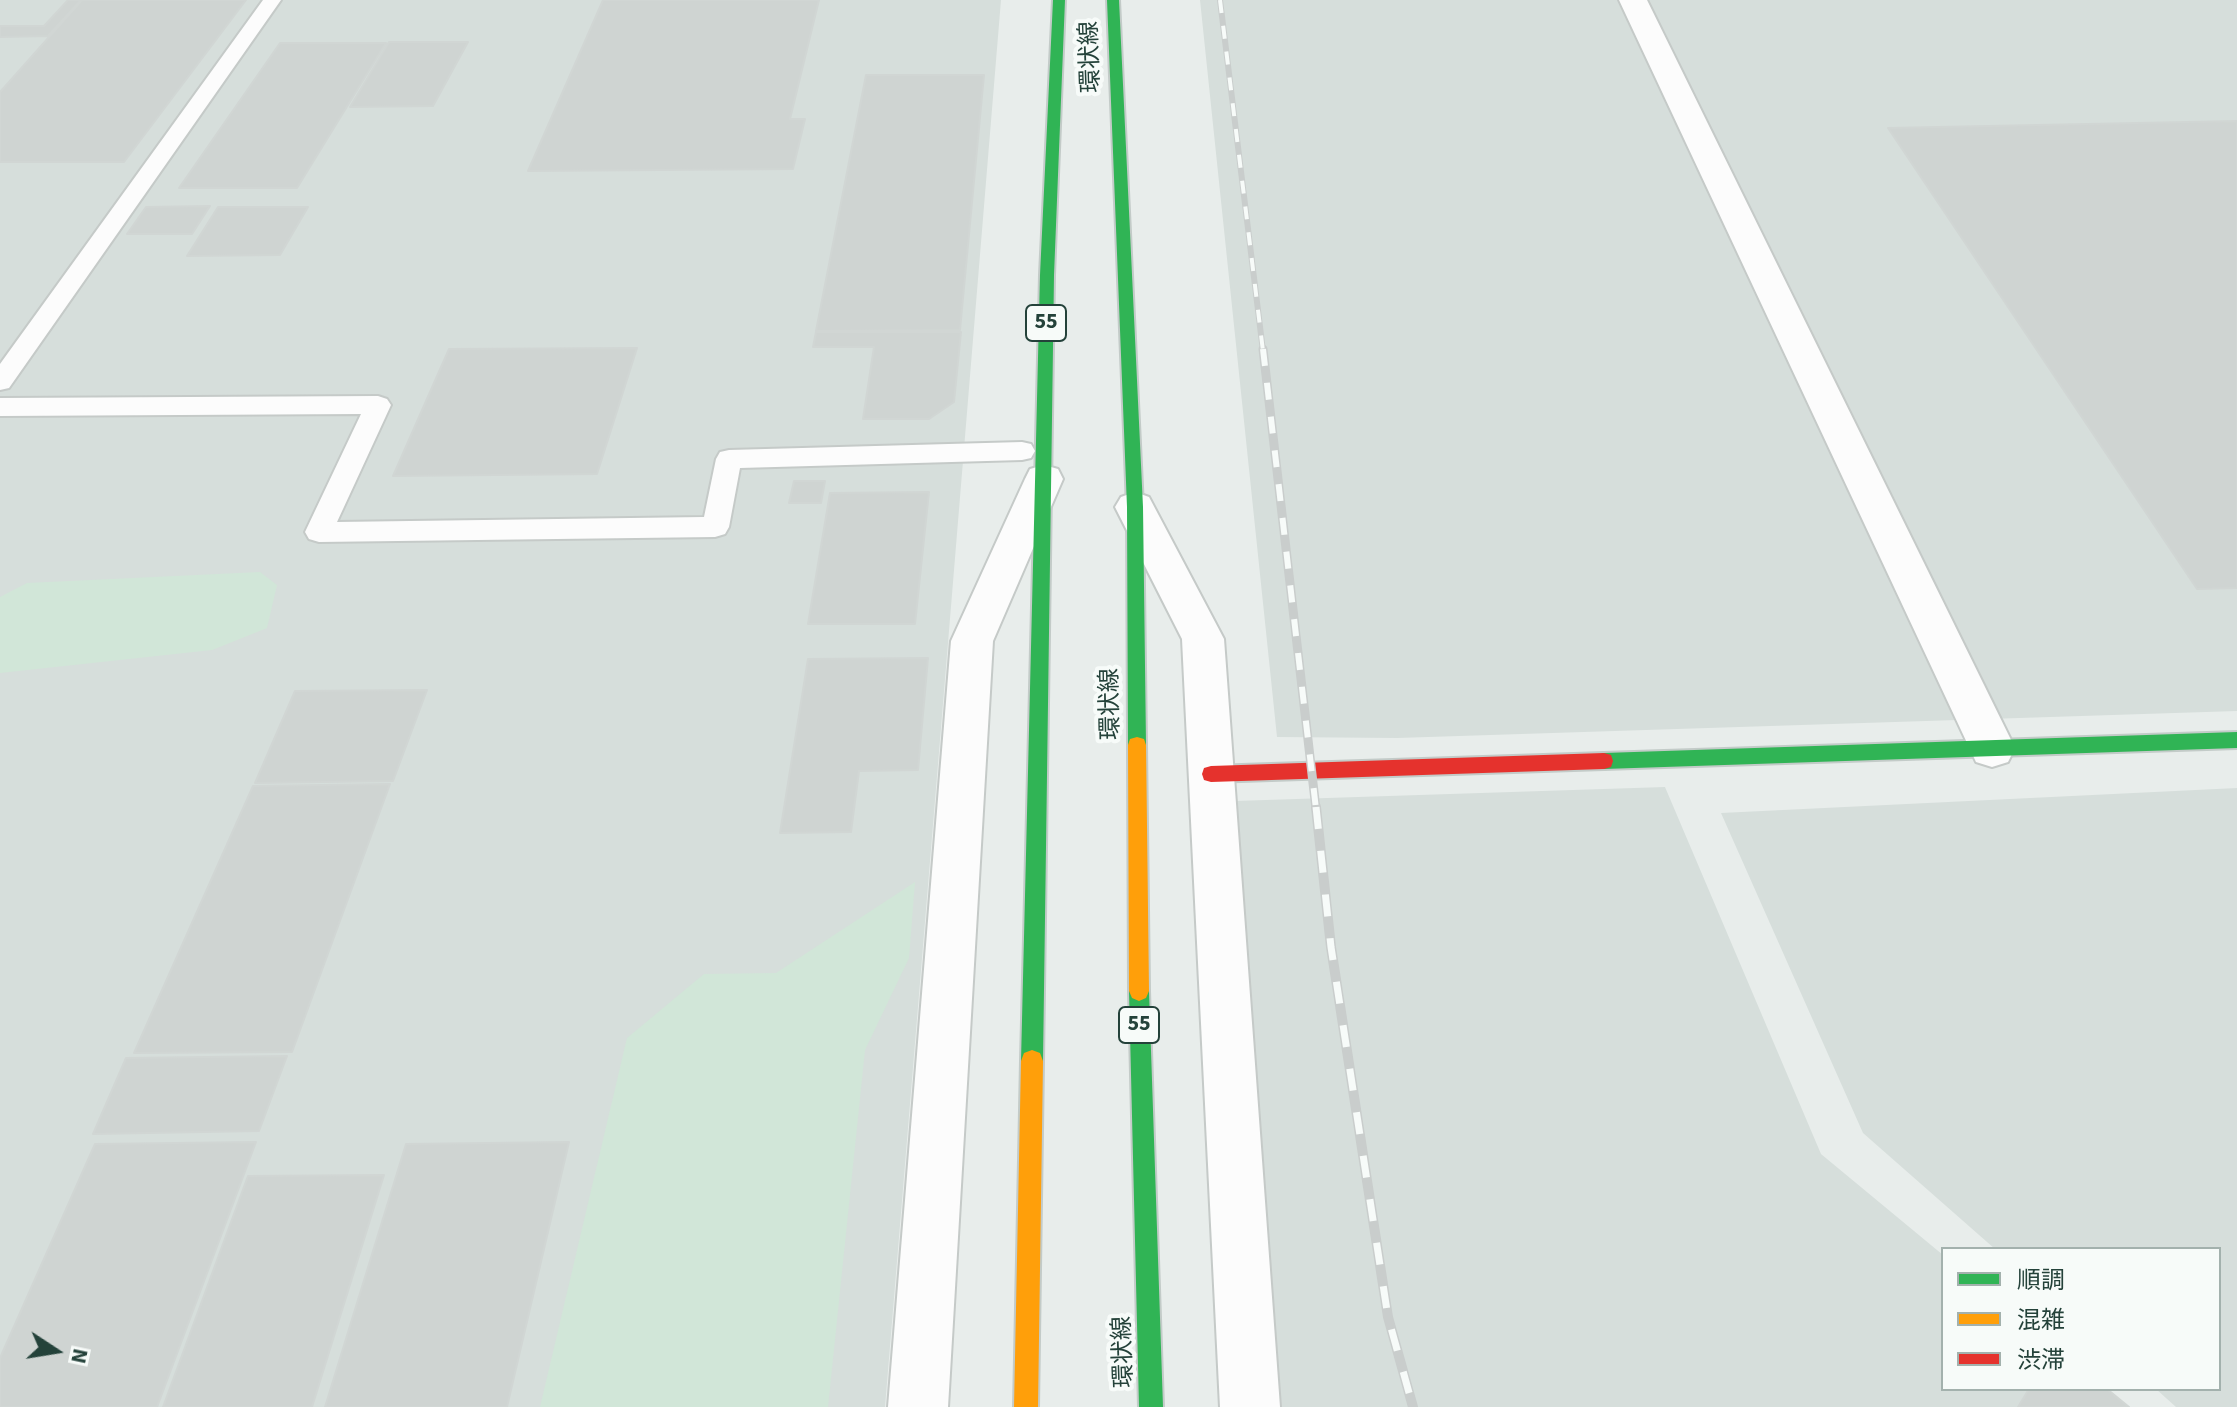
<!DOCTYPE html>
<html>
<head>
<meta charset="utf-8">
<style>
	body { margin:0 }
	#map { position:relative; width:2237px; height:1407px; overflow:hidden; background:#e8edeb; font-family:"Source Sans 3","Noto Sans JP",sans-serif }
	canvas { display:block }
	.legend { position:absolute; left:1941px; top:1247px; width:280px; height:144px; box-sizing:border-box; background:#f7fbf9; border:2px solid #a3b1ad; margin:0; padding:10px 14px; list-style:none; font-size:24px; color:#24423a }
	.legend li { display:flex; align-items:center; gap:16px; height:40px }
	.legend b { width:40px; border:2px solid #a3b1ad }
	.north { position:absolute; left:16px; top:1311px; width:80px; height:80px; -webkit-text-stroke:6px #f7fbf9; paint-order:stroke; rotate:102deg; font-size:22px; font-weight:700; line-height:32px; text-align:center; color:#24423a }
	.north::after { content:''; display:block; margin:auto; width:28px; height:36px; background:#24423a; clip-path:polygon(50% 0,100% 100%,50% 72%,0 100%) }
</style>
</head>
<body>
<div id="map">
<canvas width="2237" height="1407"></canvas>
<ul class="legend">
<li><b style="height:10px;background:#30b455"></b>順調</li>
<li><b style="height:10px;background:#ff9f0a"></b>混雑</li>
<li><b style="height:10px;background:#e5322d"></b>渋滞</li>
</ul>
<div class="north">N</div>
</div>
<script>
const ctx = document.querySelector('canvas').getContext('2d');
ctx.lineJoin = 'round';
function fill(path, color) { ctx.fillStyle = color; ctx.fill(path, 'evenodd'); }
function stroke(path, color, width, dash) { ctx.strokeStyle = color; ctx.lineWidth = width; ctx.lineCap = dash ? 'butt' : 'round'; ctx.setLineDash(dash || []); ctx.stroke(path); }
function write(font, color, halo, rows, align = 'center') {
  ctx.font = font + ' "Source Sans 3","Noto Sans JP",sans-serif'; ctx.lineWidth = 8; ctx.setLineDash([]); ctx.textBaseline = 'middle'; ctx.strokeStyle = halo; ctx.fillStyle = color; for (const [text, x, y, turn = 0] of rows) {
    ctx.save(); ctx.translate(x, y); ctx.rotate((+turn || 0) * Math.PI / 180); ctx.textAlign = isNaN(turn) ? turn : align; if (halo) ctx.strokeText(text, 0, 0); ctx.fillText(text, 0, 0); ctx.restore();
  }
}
fill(new Path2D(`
	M0,0H1001L885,1407H0Z
	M1200,0H2237V711L1397,738L1277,737Z
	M1665,787L1821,1154L1943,1255V1389H2104L2126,1407H1277L1235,801Z
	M2237,788V1407H2176L2156,1389H2219V1249H1995L1863,1133L1721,813Z`), '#d6dedb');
fill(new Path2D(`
	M260,572L277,585L267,628L212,650L0,673V597L27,583Z
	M915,882L909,958L865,1050L828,1407H540L627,1038L704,974L776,973Z`), '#d1e6d8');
const building = new Path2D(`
	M68,0H81L48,36L0,37V26H44Z
	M82,0H246L124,162H0V92Z
	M603,0H819L790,119H805L793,169L528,171Z
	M389,42H468L433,106L350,107Z
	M280,43H386L297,188H179Z
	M866,75H984L960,330L816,331Z
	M2237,121V588L2197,589L1888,128Z
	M210,206L192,234H127L146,207Z
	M218,207H308L280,255L187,256Z
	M816,332H961L954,402L929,419H863L874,347H813Z
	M637,348L597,474L393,476L449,349Z
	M794,481H825L821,503H789Z
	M929,492L915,624H808L830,493Z
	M928,658L918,770L859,771L851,832L780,833L808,659Z
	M427,690L393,781L255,783L295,691Z
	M390,784L292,1052L134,1053L253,786Z
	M287,1056L259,1131L93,1134L126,1058Z
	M256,1142L157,1407H0V1358L95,1144Z
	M569,1142L507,1407H325L406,1144Z
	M384,1175L312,1407H163L248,1176Z
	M2029,1389H2107L2129,1407H2018Z`);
fill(building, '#cfd4d2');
stroke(building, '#d1d6d4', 2);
const lane = new Path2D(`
	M263,0H281L9,388L0,390V364Z
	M378,396L387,399L391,405L337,522L704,517L716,459L720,452L729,450L1022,442L1031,444L1035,451L1031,458L1022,460L740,468L729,527L725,534L715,537L319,542L309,539L305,532L361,414L0,416V398Z`);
const street = new Path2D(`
	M1619,0H1647L2015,748L2008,762L1992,767L1976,762Z
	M1044,465L1058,469L1063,479L993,641L948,1407H888L951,641L1025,479L1030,469Z
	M1135,492L1149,497L1224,639L1280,1407H1220L1182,639L1115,507L1121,497Z`);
const fast = new Path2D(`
	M1053,0H1065L1054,275L1043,1061L1040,1069L1032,1072L1024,1069L1021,1061L1040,275Z
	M1107,0H1119L1143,507L1146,745L1144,751L1137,753L1130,751L1128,745L1127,507Z
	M2237,732V748L1604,769L1597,767L1595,761L1597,755L1604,753Z
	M1139,981L1146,984L1149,991L1163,1407H1139L1129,991L1132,984Z`);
const slow = new Path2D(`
	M1137,737L1144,739L1146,745L1149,991L1146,998L1139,1001L1132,998L1129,991L1128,745L1130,739Z
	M1032,1050L1040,1053L1043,1061L1038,1407H1014L1021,1061L1024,1053Z`);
const jam = new Path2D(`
	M1604,753L1611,755L1613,761L1611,767L1604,769L1211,782L1204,780L1202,774L1204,768L1211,766Z`);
stroke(lane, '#c5cac8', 4);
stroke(street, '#c5cac8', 4);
stroke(fast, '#c3cbc8', 4);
stroke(slow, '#c3cbc8', 4);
stroke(jam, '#c3cbc8', 4);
fill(lane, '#fcfcfc');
fill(street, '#fcfcfc');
fill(fast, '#30b455');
fill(slow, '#ff9f0a');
fill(jam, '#e5322d');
const railFar2 = new Path2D(`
	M1220,0L1263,351`);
const railFar1 = new Path2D(`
	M1263,349L1316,809`);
const rail = new Path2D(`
	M1316,807L1331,947L1388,1317L1413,1407`);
stroke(railFar2, '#c9cdcc', 6);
stroke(railFar1, '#c9cdcc', 9);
stroke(rail, '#c9cdcc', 10);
stroke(railFar2, '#f7fbf9', 4, [13]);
stroke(railFar1, '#f7fbf9', 6, [17]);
stroke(rail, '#f7fbf9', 7, [22]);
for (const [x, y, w] of [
	[1046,323,40],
	[1139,1025,40]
]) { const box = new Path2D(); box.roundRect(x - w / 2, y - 18, w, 36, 6); ctx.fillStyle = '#f7fbf9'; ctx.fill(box); stroke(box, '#24423a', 2); }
write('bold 22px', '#24423a', null, [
	["55",1046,323],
	["55",1139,1025]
]);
write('24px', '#24423a', '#f7fbf9', [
	["環状線",1092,57,-92],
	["環状線",1112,704,-91],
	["環状線",1125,1352,-92]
]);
</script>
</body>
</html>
